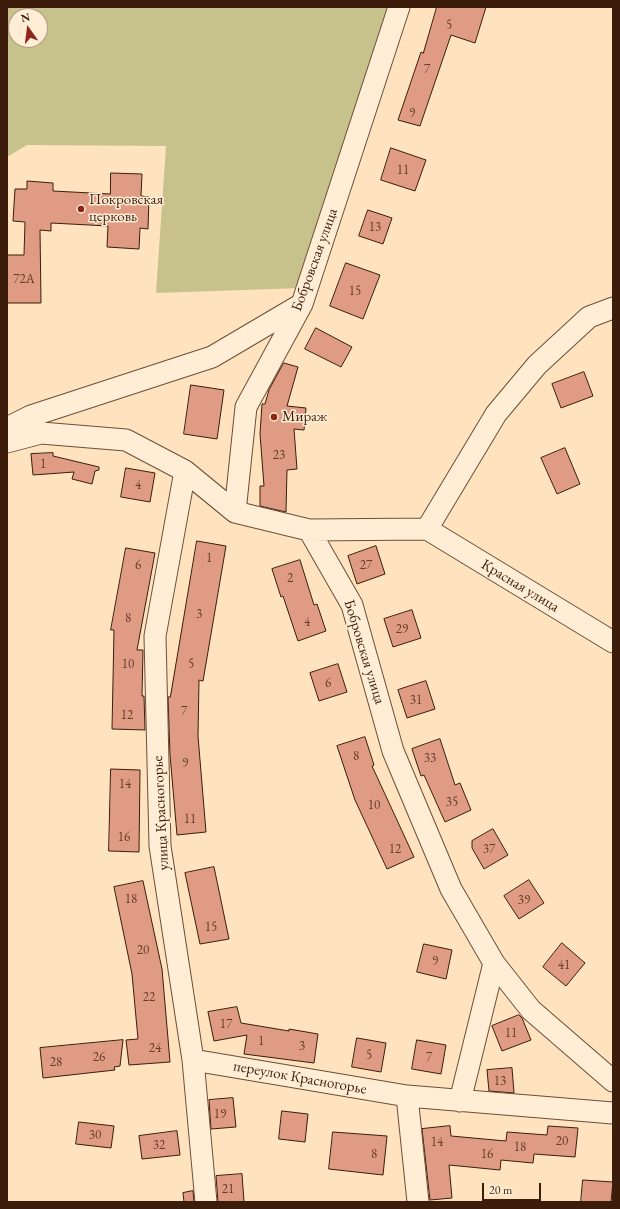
<!DOCTYPE html>
<html>
<head>
<meta charset="utf-8">
<style>
	body { margin:0 }
	#map { position:relative; width:620px; height:1209px; overflow:hidden; background:#ffe3be; font-family:"EB Garamond",serif }
	canvas { display:block }
	.frame { position:absolute; inset:0; border:8px solid #3c1d0b; pointer-events:none }
	.north { position:absolute; left:8px; top:8px; width:40px; height:40px; box-sizing:border-box; background:#ffedd5; border:1px solid #b19a84; border-radius:50%; rotate:346deg; font-size:11px; font-weight:700; line-height:16px; text-align:center; color:#3c1d0b }
	.north::after { content:''; display:block; margin:auto; width:14px; height:18px; background:#8f2418; clip-path:polygon(50% 0,100% 100%,50% 72%,0 100%) }
	.scale { position:absolute; left:482px; top:1183px; width:59px; height:18px; box-sizing:border-box; border:2px solid #3c1d0b; border-top:0; padding-left:5px; font-size:12px; line-height:14px; white-space:nowrap; color:#3c1d0b; -webkit-text-stroke:3px #ffedd5; paint-order:stroke }
</style>
</head>
<body>
<div id="map">
<canvas width="620" height="1209"></canvas>
<div class="frame"></div>
<div class="north">N</div>
<div class="scale">20 m</div>
</div>
<script>
const ctx = document.querySelector('canvas').getContext('2d');
ctx.lineJoin = 'round';
function fill(path, color) { ctx.fillStyle = color; ctx.fill(path, 'evenodd'); }
function stroke(path, color, width, dash) { ctx.strokeStyle = color; ctx.lineWidth = width; ctx.lineCap = dash ? 'butt' : 'round'; ctx.setLineDash(dash || []); ctx.stroke(path); }
function write(font, color, halo, rows, align = 'center') {
  ctx.font = font + ' "EB Garamond",serif'; ctx.lineWidth = 3; ctx.setLineDash([]); ctx.textBaseline = 'middle'; ctx.strokeStyle = halo; ctx.fillStyle = color; for (const [text, x, y, turn = 0] of rows) {
    ctx.save(); ctx.translate(x, y); ctx.rotate((+turn || 0) * Math.PI / 180); ctx.textAlign = isNaN(turn) ? turn : align; if (halo) ctx.strokeText(text, 0, 0); ctx.fillText(text, 0, 0); ctx.restore();
  }
}
fill(new Path2D(`
	M7,7H392L301,288L156,293L166,146L27,145L7,157ZM16,16H40V40H16Z`), '#c7c18c');
const building = new Path2D(`
	M437,7H486L475,43L451,35L420,126L398,120L421,52L423,53Z
	M391,148L426,160L415,191L381,180Z
	M111,173L142,174L141,196L149,197L148,229L140,228L139,249L107,247L108,226L51,223V231L40,230L41,303H7V255H24L25,222L13,221L15,189H27V181L53,183V191L110,194Z
	M368,210L392,218L383,244L359,236Z
	M346,263L380,275L363,319L330,306Z
	M316,328L352,347L341,367L305,349Z
	M284,363L298,367L287,406L306,408L304,430L294,429L297,469L287,470L286,512L260,506V486H264L260,434L262,404H265L269,390Z
	M584,372L593,396L561,408L552,384Z
	M191,385L224,390L217,439L184,434Z
	M565,448L580,484L557,494L541,458Z
	M53,453V456L99,467V470L95,471L92,484L72,479L74,472L33,475L31,454Z
	M126,468L155,473L150,502L121,497Z
	M197,541L226,546L203,681L199,680L198,736L206,832L177,835L170,755L168,697H170Z
	M376,546L385,574L357,584L348,556Z
	M126,548L155,553L137,650H143L142,696H144L145,730L112,729L114,630H111Z
	M300,560L314,605L317,604L326,631L298,641L283,596L281,597L272,569Z
	M412,610L421,638L393,647L384,619Z
	M338,664L347,692L319,701L310,673Z
	M426,681L435,709L407,718L398,690Z
	M365,737L374,765L372,766L414,857L387,869L355,800L337,746Z
	M440,739L455,785L460,783L471,810L445,822L424,775L421,776L412,749Z
	M111,769L140,770L139,852L109,851Z
	M493,829L508,855L484,869L472,848V841Z
	M214,867L229,939L200,944L185,873Z
	M529,880L544,903L519,919L504,896Z
	M143,881L162,969L170,1062L129,1065L126,1040L138,1039L132,974L114,887Z
	M562,943L585,963L566,986L543,967Z
	M424,944L452,950L446,979L417,972Z
	M237,1007L241,1023L289,1031V1029L318,1034L314,1063L244,1054L247,1035L214,1041L208,1012Z
	M519,1015L522,1018L531,1040L502,1051L492,1026Z
	M357,1038L386,1043L381,1072L352,1067Z
	M123,1040L120,1066L114,1067L115,1070L43,1078L40,1048Z
	M417,1040L446,1045L441,1074L412,1069Z
	M512,1068L514,1093L489,1091L487,1070Z
	M233,1098L236,1127L211,1129L209,1100Z
	M282,1111L308,1114L305,1142L279,1139Z
	M79,1122L114,1126L111,1148L76,1144Z
	M450,1126L451,1136L506,1141L507,1132L547,1135L548,1126L578,1128L575,1157L534,1154L533,1163L501,1160L500,1170L449,1165L452,1198L430,1200L422,1129Z
	M177,1131L180,1155L142,1159L139,1136Z
	M333,1132L387,1136L383,1175L329,1169Z
	M242,1174L244,1202H218L216,1176Z
	M583,1180L613,1182L611,1202H581Z
	M193,1191L194,1202H184L183,1193Z`);
fill(building, '#df9b83');
stroke(building, '#3c1d0b', 1);
const street = new Path2D(`
	M7,428L31,416L212,357L302,304
	M7,442L41,433L126,440L185,471L155,636L160,846L193,1060L206,1202
	M185,471L235,512L309,530L352,605L393,751L451,889L494,963L531,1010L613,1081
	M235,512L246,407L302,304L399,7
	M427,529L613,642
	M309,530L427,529L496,414L537,365L589,317L613,308
	M193,1060L407,1096L613,1113
	M407,1096L418,1202
	M460,1101L494,963`);
stroke(street, '#6d4e38', 23);
stroke(street, '#ffedd5', 21);
for (const [x, y, r, color] of [
	[81,209,4,"#8f2418"],
	[274,417,4,"#8f2418"]
]) { const dot = new Path2D(); dot.arc(x, y, r, 0, 2 * Math.PI); ctx.fillStyle = color; ctx.fill(dot); stroke(dot, '#ffedd5', 1.5); }
write('13px', '#653c29', null, [
	["5",449,25],
	["7",427,69],
	["9",412,113],
	["11",403,170],
	["13",375,227],
	["72А",24,279],
	["15",355,291],
	["23",279,455],
	["1",43,464],
	["4",138,485],
	["1",209,558],
	["6",138,565],
	["27",366,565],
	["2",290,578],
	["3",199,614],
	["8",128,618],
	["4",307,622],
	["29",402,629],
	["10",128,664],
	["5",191,664],
	["6",328,683],
	["31",416,700],
	["7",184,711],
	["12",127,715],
	["8",356,756],
	["33",430,758],
	["9",185,763],
	["14",125,784],
	["35",452,802],
	["10",374,805],
	["11",190,819],
	["16",124,837],
	["12",395,849],
	["37",489,849],
	["18",131,899],
	["39",524,900],
	["15",211,927],
	["20",143,950],
	["9",435,961],
	["41",564,965],
	["22",149,997],
	["17",226,1024],
	["11",511,1033],
	["1",261,1041],
	["3",302,1046],
	["24",155,1048],
	["5",369,1055],
	["26",99,1057],
	["7",429,1057],
	["28",56,1062],
	["13",500,1081],
	["19",220,1114],
	["30",95,1135],
	["20",562,1141],
	["14",437,1142],
	["32",159,1145],
	["18",520,1147],
	["8",374,1154],
	["16",487,1154],
	["21",228,1189]
]);
write('15px', '#3c1d0b', '#ffedd5', [
	["Покровская",89,200],
	["церковь",89,217],
	["Мираж",282,417]
], 'left');
write('15px', '#3c1d0b', '#ffedd5', [
	["Бобровская улица",315,260,-70],
	["Красная улица",520,586,31],
	["Бобровская улица",364,652,73],
	["улица Красногорье",161,813,-93],
	["переулок Красногорье",300,1078,10]
]);
</script>
</body>
</html>
